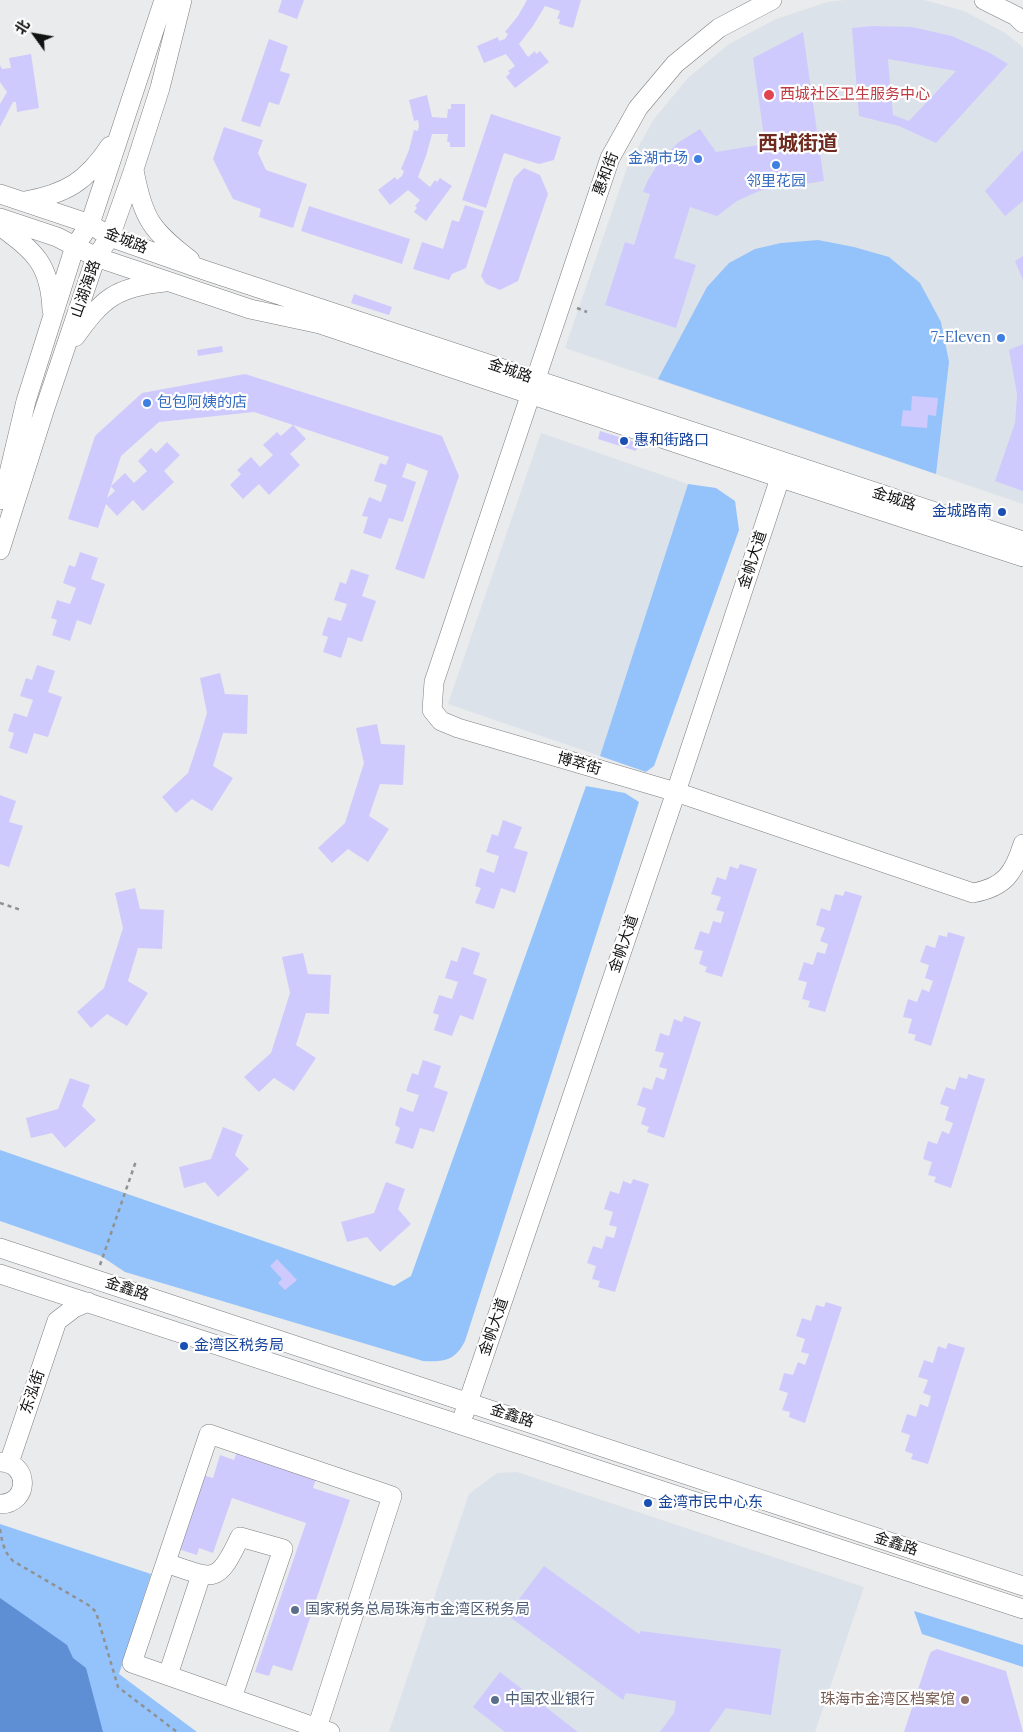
<!DOCTYPE html>
<html>
<head>
<meta charset="utf-8">
<style>
	body { margin:0 }
	#map { position:relative; width:1023px; height:1732px; overflow:hidden; background:#eaebec; font-family:Lora,"Noto Sans SC",serif }
	canvas { display:block }
	.north { position:absolute; left:10px; top:10px; width:50px; height:50px; -webkit-text-stroke:4px #fff; paint-order:stroke; rotate:302deg; font-size:14px; font-weight:700; line-height:20px; text-align:center; color:#121212 }
	.north::after { content:''; display:block; margin:auto; width:18px; height:22px; background:#121212; clip-path:polygon(50% 0,100% 100%,50% 72%,0 100%) }
</style>
</head>
<body>
<div id="map">
<canvas width="1023" height="1732"></canvas>
<div class="north">北</div>
</div>
<script>
const ctx = document.querySelector('canvas').getContext('2d');
ctx.lineJoin = 'round';
function fill(path, color) { ctx.fillStyle = color; ctx.fill(path, 'evenodd'); }
function stroke(path, color, width, dash) { ctx.strokeStyle = color; ctx.lineWidth = width; ctx.lineCap = dash ? 'butt' : 'round'; ctx.setLineDash(dash || []); ctx.stroke(path); }
function write(font, color, halo, rows, align = 'center') {
  ctx.font = font + ' Lora,"Noto Sans SC",serif'; ctx.lineWidth = 4.5; ctx.setLineDash([]); ctx.textBaseline = 'middle'; ctx.strokeStyle = halo; ctx.fillStyle = color; for (const [text, x, y, turn = 0] of rows) {
    ctx.save(); ctx.translate(x, y); ctx.rotate((+turn || 0) * Math.PI / 180); ctx.textAlign = isNaN(turn) ? turn : align; if (halo) ctx.strokeText(text, 0, 0); ctx.fillText(text, 0, 0); ctx.restore();
  }
}
fill(new Path2D(`
	M845,0H924L964,11L1005,33L1023,47V504L565,348L628,165L654,119L688,78L729,44L776,19L827,2Z
	M541,433L688,484L600,756L448,704Z
	M517,1472L864,1587L815,1732H389L469,1494L497,1473Z`), '#dce2ea');
fill(new Path2D(`
	M818,240L854,247L889,257L920,283L941,322L949,362L936,474L658,379L707,287L729,263L755,249L781,243Z
	M688,484L716,488L735,501L739,530L654,766L646,772L600,756Z
	M586,786L625,793L639,802L465,1341C455,1361 444,1362 423,1361L125,1272L101,1256L0,1221V1150L394,1286L411,1276Z
	M0,1524L151,1574L119,1674L197,1732H0Z
	M914,1611L1023,1645V1667L922,1634Z`), '#94c3fc');
fill(new Path2D(`
	M0,1598L67,1645L73,1658L86,1668L103,1732H0Z`), '#5e8ed4');
fill(new Path2D(`
	M282,0H304L297,19L278,12Z
	M527,0H581L573,28L559,24L560,19H557L560,11L545,6L533,26L519,44L528,57L535,51L536,54L540,51L549,62L515,88L506,77L510,73L508,71L515,66L506,54L484,63L477,46L498,37L499,41L505,39L508,34L505,32L518,16Z
	M872,26L912,27L952,36L990,53L1008,64L936,143L899,126L859,116L852,28ZM888,59L956,71L909,121L893,115Z
	M803,32L824,181L759,191L737,201L717,216L690,207L674,258L696,265L676,328L605,305L625,242L634,245L650,194L643,192L648,180L661,159L679,142L700,129L716,152L765,144L753,58Z
	M269,39L288,46L280,71L290,74L279,105L269,102L260,127L241,121Z
	M31,54L39,108L17,112L16,102H13L0,127V104L7,92L0,82V65L2,69L11,68L9,58Z
	M427,95L432,117L447,118L448,109H451V104H465V147H450V142H447L448,134H432L426,156L418,177L430,187L435,180L437,182L440,178L452,186L426,221L414,212L417,208L415,206L420,200L408,190L390,205L378,190L395,177L397,180L402,176L404,171L401,169L409,150L414,130L418,131L419,126L418,120L414,121L409,100Z
	M491,114L561,137L554,160L539,164L504,153L486,208L462,200Z
	M224,127L263,140L258,153L266,170L307,184L293,228L259,217L261,209L233,199L213,159Z
	M1023,150V201L1005,216L985,191Z
	M524,168L540,175L548,194L518,281L500,290L486,284L481,276L514,178Z
	M465,205L484,211L466,268L452,274L449,280L413,269L422,242L443,249L452,220L459,222Z
	M309,206L410,239L402,264L301,231Z
	M1023,256V280L1015,261Z
	M354,294L392,307L389,315L351,303Z
	M1023,344V491L995,481L1015,423L1017,394L1009,350Z
	M222,346L223,352L198,356L197,350Z
	M245,374L442,436L459,476L424,579L395,569L428,471L407,463L402,477L416,482L403,522L389,518L381,539L363,533L368,517L362,516L369,497L381,502L387,485L374,481L380,463L386,465L389,457L254,412L159,422L121,456L107,498L115,491L111,486L125,473L134,483L147,471L138,461L151,448L156,453L167,442L180,455L164,471L174,482L143,511L133,500L117,516L106,504L98,528L68,519L95,436L142,393Z
	M912,396L938,398L936,416L928,415L927,428L901,426L903,410L911,411Z
	M293,425L306,439L290,454L300,465L269,495L259,484L243,499L230,485L241,474L237,470L251,457L260,467L273,455L263,445L277,432L281,436Z
	M600,431L638,443L636,451L598,439Z
	M80,552L98,558L91,579L105,584L91,625L77,620L70,641L52,635L57,620L51,618L57,600L70,604L76,588L63,583L69,565L75,567Z
	M351,569L369,575L362,596L376,601L362,642L348,637L341,658L323,652L328,637L322,635L328,617L341,621L347,604L334,600L340,582L346,584Z
	M37,665L55,671L48,692L62,697L48,737L34,733L27,754L9,748L14,733L8,731L14,713L27,717L33,700L20,696L26,678L32,680Z
	M220,673L225,694L248,695L247,734L223,733L213,766L233,778L212,811L192,799L176,813L162,797L188,773L198,743L207,713L200,678Z
	M377,724L381,744L405,745L403,785L380,784L369,816L389,829L368,862L348,849L332,863L318,848L345,823L364,763L356,728Z
	M0,795L16,801L9,822L23,826L9,867L0,864Z
	M503,820L522,827L514,848L528,852L515,893L501,888L494,909L475,903L481,888L475,886L480,868L494,873L499,856L486,852L492,834L498,836Z
	M740,864L757,869L722,977L705,972L707,967L699,964L703,951L694,949L700,931L709,934L713,921L721,923L724,912L716,910L721,897L711,894L717,877L726,880L730,866L738,869Z
	M135,888L140,909L164,910L162,949L138,948L128,981L148,993L127,1026L107,1014L91,1028L77,1012L104,988L123,928L115,893Z
	M845,891L862,896L825,1012L808,1007L810,1001L802,999L807,982L798,980L804,962L813,965L817,952L825,954L828,944L820,941L825,928L816,925L821,908L830,911L835,894L843,896Z
	M948,932L965,937L931,1046L914,1040L916,1035L908,1033L912,1019L903,1017L908,999L917,1002L922,989L929,992L933,981L925,978L929,965L920,962L926,945L935,948L939,935L947,937Z
	M462,947L480,953L473,974L487,979L473,1020L460,1015L452,1036L434,1030L439,1015L433,1013L439,995L452,999L458,982L445,978L451,960L457,962Z
	M303,953L308,974L331,975L329,1014L306,1013L296,1045L316,1058L294,1091L274,1078L259,1092L244,1077L271,1053L290,993L282,957Z
	M684,1016L701,1022L664,1138L647,1132L649,1127L641,1124L646,1108L637,1105L643,1087L652,1090L656,1077L664,1080L667,1069L659,1067L664,1053L655,1051L660,1033L669,1036L674,1019L682,1022Z
	M423,1060L441,1066L434,1087L448,1092L434,1132L420,1128L413,1149L395,1143L400,1128L395,1125L400,1107L413,1112L419,1095L406,1091L412,1073L418,1075Z
	M968,1074L985,1079L951,1188L934,1182L936,1177L928,1175L932,1162L923,1159L928,1141L937,1144L942,1131L949,1134L953,1123L945,1120L949,1107L940,1104L946,1087L955,1090L959,1077L967,1079Z
	M70,1078L90,1085L82,1106L96,1120L65,1148L52,1133L31,1138L26,1118L58,1109Z
	M223,1127L243,1135L235,1155L249,1169L218,1197L205,1182L184,1188L179,1167L211,1159Z
	M633,1179L649,1184L615,1292L598,1287L600,1281L592,1279L596,1266L587,1263L593,1246L602,1249L606,1236L614,1238L617,1227L609,1225L613,1212L604,1209L610,1191L619,1194L623,1181L631,1184Z
	M386,1182L405,1189L398,1209L411,1224L380,1252L367,1237L347,1242L341,1222L374,1213Z
	M277,1259L297,1280L285,1290L278,1283L282,1279L270,1266Z
	M826,1302L842,1307L805,1423L789,1417L790,1412L782,1410L788,1393L779,1390L784,1373L793,1375L798,1362L805,1365L809,1354L801,1352L805,1339L796,1336L802,1318L811,1321L816,1305L824,1307Z
	M948,1343L965,1348L928,1464L911,1459L913,1454L905,1451L910,1435L901,1432L907,1414L916,1417L920,1404L928,1407L931,1396L923,1393L928,1380L918,1377L924,1360L933,1363L938,1346L946,1349Z
	M238,1449L317,1476L313,1488L350,1500L292,1671L273,1665L269,1676L255,1672L306,1523L232,1498L213,1553L199,1548L197,1555L178,1549L203,1475L213,1478L220,1455L234,1460Z
	M544,1566L639,1634L641,1631L781,1649L771,1715L726,1708L709,1732H660L674,1713L676,1701L626,1693L623,1700L507,1615Z
	M937,1649L1006,1671L1023,1732H904L929,1656L931,1652Z
	M500,1672L578,1732H505L473,1707Z`), '#cfcafd');
const minor = new Path2D(`
	M772,0L719,28L675,64L638,108L610,158L434,682L432,710L441,721L458,728L676,792L973,893C1005,887 1014,873 1023,844
	M984,0L1016,16L1023,23
	M134,170C143,219 151,230 190,260
	M0,194L90,224L110,237L204,270L1023,541
	M25,201C66,194 87,181 110,146
	M0,218L57,237L96,257L250,309L320,324L781,478L1023,557
	M0,226C35,252 50,264 52,310
	M75,337C103,298 116,287 165,282
	M0,500L9,473L26,401L75,246L90,224L164,0
	M0,550L44,411L96,257L110,237L134,169L160,88L182,0
	M0,1248L1023,1586
	M0,1274L1023,1609
	M464,1414L676,792L784,466
	M0,1462C30,1462 30,1504 0,1504
	M9,1463L57,1321L74,1308L88,1302
	M166,1563C214,1579 217,1586 240,1537L283,1549L232,1698
	M168,1675L201,1575
	M317,1728L392,1496L209,1434L132,1663L317,1728L330,1732`);
stroke(minor, '#7e7f81', 20);
stroke(new Path2D(`
	M577,308L587,312
	M0,903L21,910
	M100,1265L136,1161
	M0,1529C2,1542 4,1552 13,1561L90,1606L96,1612L118,1687L177,1732`), '#909191', 2.5, [4, 4]);
stroke(minor, '#fff', 19);
for (const [x, y, r, color] of [
	[769,95,6,"#e0444e"],
	[698,159,5,"#3f7fe0"],
	[776,165,5,"#3f7fe0"],
	[1001,338,5,"#3f7fe0"],
	[147,403,5,"#3f7fe0"],
	[624,441,5,"#1a4fb4"],
	[1002,512,5,"#1a4fb4"],
	[184,1346,5,"#1a4fb4"],
	[648,1503,5,"#1a4fb4"],
	[295,1610,5,"#5c6f8a"],
	[495,1700,5,"#5c6f8a"],
	[965,1700,5,"#8d6e63"]
]) { const dot = new Path2D(); dot.arc(x, y, r, 0, 2 * Math.PI); ctx.fillStyle = color; ctx.fill(dot); stroke(dot, '#fff', 2); }
write('15px', '#be3a42', '#fff', [
	["西城社区卫生服务中心",780,95]
], 'left');
write('15px', '#366cbe', '#fff', [
	["金湖市场",688,159],
	["邻里花园",776,182,"center"],
	["7-Eleven",991,338],
	["包包阿姨的店",157,403,"left"]
], 'right');
write('15px', '#121212', '#fff', [
	["惠和街",606,174,-69],
	["金城路",126,241,22],
	["山湖海路",86,289,-71],
	["金城路",510,371,19],
	["金城路",894,499,18],
	["金帆大道",753,560,-72],
	["博萃街",579,764,16],
	["金帆大道",624,944,-71],
	["金鑫路",127,1289,18],
	["金帆大道",494,1327,-71],
	["东泓街",33,1392,-71],
	["金鑫路",512,1416,18],
	["金鑫路",896,1544,18]
]);
write('15px', '#164399', '#fff', [
	["惠和街路口",634,441],
	["金城路南",992,512,"right"],
	["金湾区税务局",194,1346],
	["金湾市民中心东",658,1503]
], 'left');
write('15px', '#4e5e75', '#fff', [
	["国家税务总局珠海市金湾区税务局",305,1610],
	["中国农业银行",505,1700]
], 'left');
write('15px', '#785e54', '#fff', [
	["珠海市金湾区档案馆",955,1700]
], 'right');
write('bold 20px', '#6e2a1e', '#fff', [
	["西城街道",798,144]
]);
</script>
</body>
</html>
